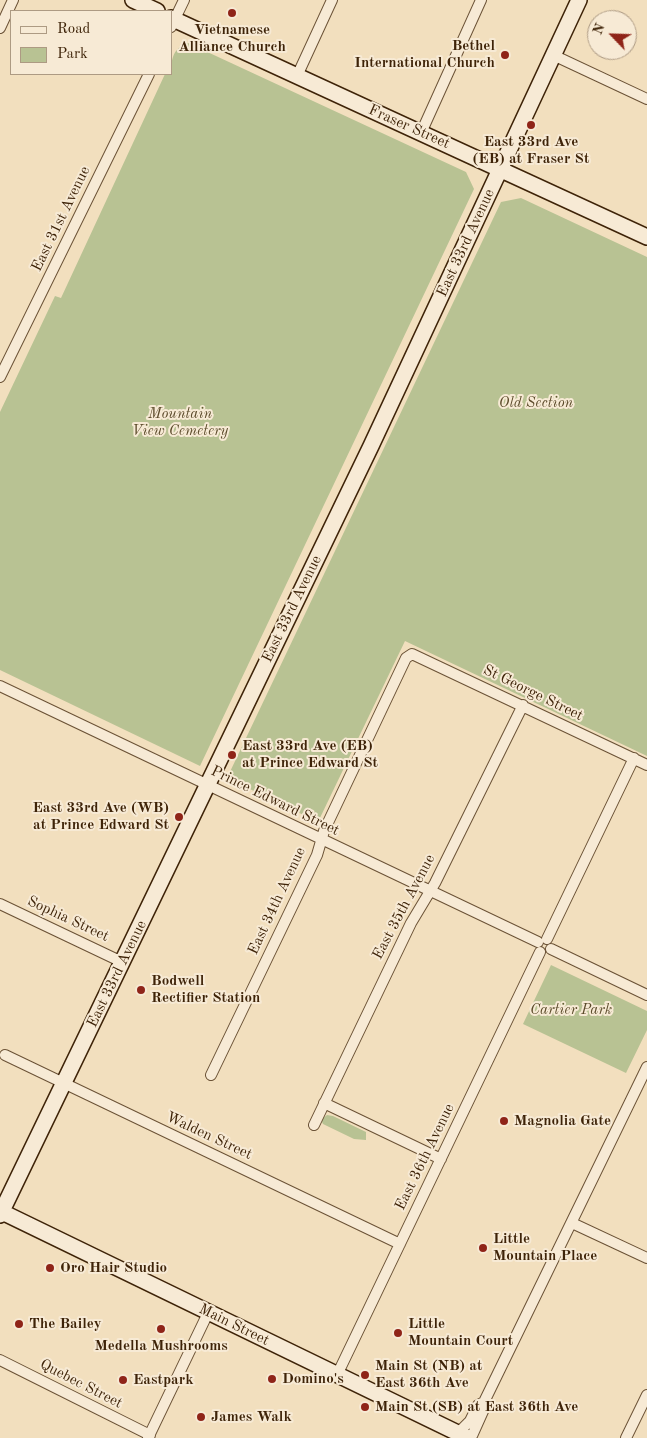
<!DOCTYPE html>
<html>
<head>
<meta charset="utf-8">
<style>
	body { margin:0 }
	#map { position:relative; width:647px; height:1438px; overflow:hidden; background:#f2dfbe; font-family:"Old Standard TT",serif }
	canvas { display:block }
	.legend { position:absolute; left:10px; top:10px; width:162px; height:65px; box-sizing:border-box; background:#f7ead5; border:1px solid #ad9a83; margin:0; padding:6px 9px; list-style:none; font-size:15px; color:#3e2308 }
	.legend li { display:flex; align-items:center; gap:10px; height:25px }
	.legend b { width:25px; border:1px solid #ad9a83 }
	.north { position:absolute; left:587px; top:10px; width:50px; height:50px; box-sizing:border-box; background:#f7ead5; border:1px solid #ad9a83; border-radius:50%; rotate:294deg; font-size:14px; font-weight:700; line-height:20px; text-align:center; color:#3e2308 }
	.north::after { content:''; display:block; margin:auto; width:18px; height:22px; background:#8f2418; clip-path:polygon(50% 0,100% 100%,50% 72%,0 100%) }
</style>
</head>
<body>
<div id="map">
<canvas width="647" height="1438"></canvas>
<ul class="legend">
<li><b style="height:6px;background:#f7ead5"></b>Road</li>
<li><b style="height:14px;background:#b8c293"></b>Park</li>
</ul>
<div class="north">N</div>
</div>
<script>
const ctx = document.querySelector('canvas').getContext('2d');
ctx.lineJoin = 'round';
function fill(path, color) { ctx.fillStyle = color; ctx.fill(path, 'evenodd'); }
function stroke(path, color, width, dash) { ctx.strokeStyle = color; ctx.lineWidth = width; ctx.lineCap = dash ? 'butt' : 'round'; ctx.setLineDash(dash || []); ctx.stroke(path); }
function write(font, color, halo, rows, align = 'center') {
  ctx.font = font + ' "Old Standard TT",serif'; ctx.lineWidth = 4; ctx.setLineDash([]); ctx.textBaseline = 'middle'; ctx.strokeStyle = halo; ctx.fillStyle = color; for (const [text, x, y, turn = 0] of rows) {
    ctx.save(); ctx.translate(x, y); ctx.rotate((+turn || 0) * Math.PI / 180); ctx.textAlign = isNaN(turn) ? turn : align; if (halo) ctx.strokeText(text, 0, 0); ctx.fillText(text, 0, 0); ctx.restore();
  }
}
fill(new Path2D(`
	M188,43L466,172L474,189L200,766L0,670V412L55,296L61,298L165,74H171C171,59 173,48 188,43Z
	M521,198L647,257V756L405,641L318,822L227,778L501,202Z
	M551,965L647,1011V1030L626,1073L523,1024Z
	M327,1115L333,1116L366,1132V1140L354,1139L323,1124L321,1120Z`), '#b8c293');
const street = new Path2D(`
	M171,27L184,0
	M0,28L13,0
	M553,55L647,99
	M297,76L332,0
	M421,133L481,0
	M0,377L149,74
	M0,686L538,942
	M0,904L122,962
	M547,939L634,758
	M551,949L647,995
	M5,1055L400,1244
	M211,1075L317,855L324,831L406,658L412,654L647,765
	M324,1103L441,1159
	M314,1125L411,923L435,883L523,705
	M572,1223L647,1258
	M0,1360L150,1435
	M337,1375L540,952
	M458,1433L470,1421L478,1405L484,1402
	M148,1438L208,1313
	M471,1438L484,1409V1402L647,1067
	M626,1438L647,1395`);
const secondary = new Path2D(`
	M133,0L157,11
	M171,18L647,237
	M0,1211L468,1438
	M0,1215L371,446L579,0`);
stroke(street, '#6b5236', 12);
stroke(secondary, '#3e2308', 18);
stroke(street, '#f7ead5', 10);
stroke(secondary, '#f7ead5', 15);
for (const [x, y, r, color] of [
	[232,13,5,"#8f2418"],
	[505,55,5,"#8f2418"],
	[531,125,5,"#8f2418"],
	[232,755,5,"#8f2418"],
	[179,817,5,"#8f2418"],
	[141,990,5,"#8f2418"],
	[504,1121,5,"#8f2418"],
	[483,1248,5,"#8f2418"],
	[50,1268,5,"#8f2418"],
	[19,1324,5,"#8f2418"],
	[161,1329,5,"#8f2418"],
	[398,1333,5,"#8f2418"],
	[365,1375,5,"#8f2418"],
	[272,1379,5,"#8f2418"],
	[123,1380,5,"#8f2418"],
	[365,1407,5,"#8f2418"],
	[201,1417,5,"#8f2418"]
]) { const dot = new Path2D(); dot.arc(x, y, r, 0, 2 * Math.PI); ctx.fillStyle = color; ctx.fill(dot); stroke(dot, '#f7ead5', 2); }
write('bold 15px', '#3e2308', '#f7ead5', [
	["Vietnamese",232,30,"center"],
	["Alliance Church",232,47,"center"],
	["Bethel",495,46,"right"],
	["International Church",495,63,"right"],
	["East 33rd Ave",531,142,"center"],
	["(EB) at Fraser St",531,159,"center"],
	["East 33rd Ave (EB)",242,746],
	["at Prince Edward St",242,763],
	["East 33rd Ave (WB)",169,808,"right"],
	["at Prince Edward St",169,825,"right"],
	["Bodwell",151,981],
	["Rectifier Station",151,998],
	["Magnolia Gate",514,1121],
	["Little",493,1239],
	["Mountain Place",493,1256],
	["Oro Hair Studio",60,1268],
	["The Bailey",29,1324],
	["Little",408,1324],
	["Mountain Court",408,1341],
	["Medella Mushrooms",161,1346,"center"],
	["Main St (NB) at",375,1366],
	["East 36th Ave",375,1383],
	["Domino's",282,1379],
	["Eastpark",133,1380],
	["Main St (SB) at East 36th Ave",375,1407],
	["James Walk",211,1417]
], 'left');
write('15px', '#3e2308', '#f7ead5', [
	["Fraser Street",409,127,24],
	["East 31st Avenue",61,219,-64],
	["East 33rd Avenue",466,243,-65],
	["East 33rd Avenue",292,609,-64],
	["St George Street",533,693,26],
	["Prince Edward Street",275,801,26],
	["East 34th Avenue",277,901,-65],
	["East 35th Avenue",404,907,-62],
	["Sophia Street",68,919,25],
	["East 33rd Avenue",117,974,-64],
	["Walden Street",209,1136,25],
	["East 36th Avenue",425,1157,-64],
	["Main Street",234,1325,26],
	["Quebec Street",81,1384,27]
]);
write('italic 15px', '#5c4b2b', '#f7ead5', [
	["Old Section",536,403],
	["Mountain",180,414],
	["View Cemetery",180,431],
	["Cartier Park",571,1010]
]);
</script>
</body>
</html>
